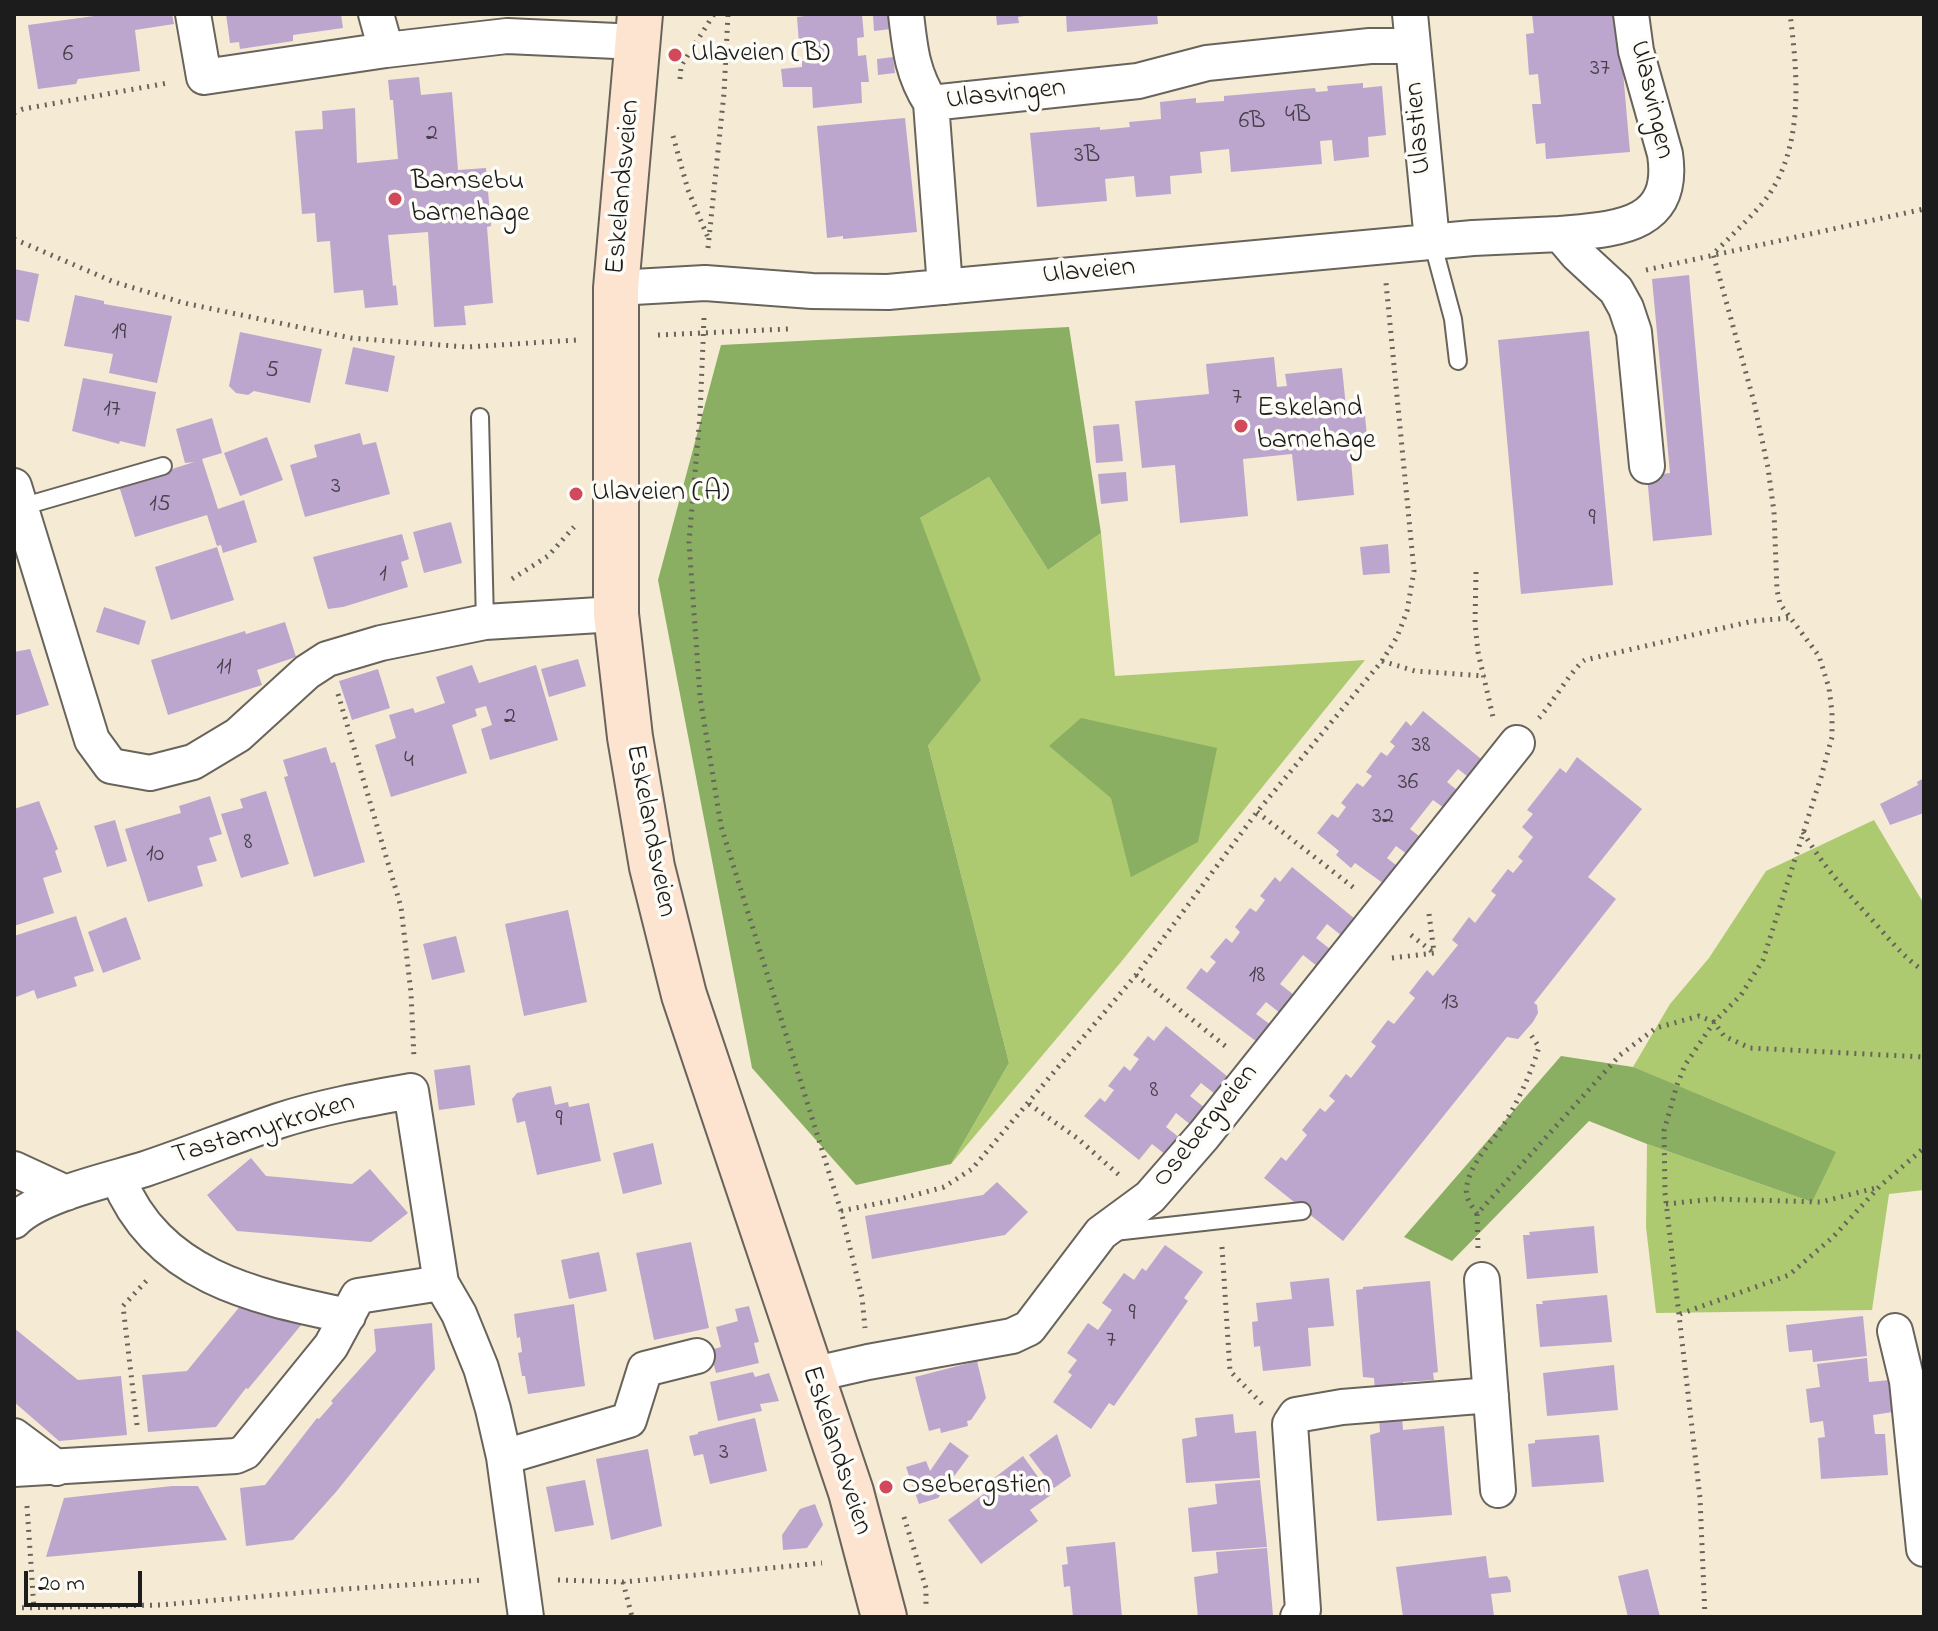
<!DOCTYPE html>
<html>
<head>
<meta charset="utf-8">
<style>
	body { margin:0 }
	#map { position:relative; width:1938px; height:1631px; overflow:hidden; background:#f5ead3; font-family:"Indie Flower",sans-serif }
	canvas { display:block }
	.frame { position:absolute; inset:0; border:16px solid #1c1c1c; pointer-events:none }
	.scale { position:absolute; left:24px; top:1571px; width:118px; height:36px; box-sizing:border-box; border:4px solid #1c1c1c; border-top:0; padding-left:10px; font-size:24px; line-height:28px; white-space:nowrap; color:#1c1c1c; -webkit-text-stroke:6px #fdfcf7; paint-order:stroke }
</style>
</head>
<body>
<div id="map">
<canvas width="1938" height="1631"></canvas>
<div class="frame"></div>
<div class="scale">20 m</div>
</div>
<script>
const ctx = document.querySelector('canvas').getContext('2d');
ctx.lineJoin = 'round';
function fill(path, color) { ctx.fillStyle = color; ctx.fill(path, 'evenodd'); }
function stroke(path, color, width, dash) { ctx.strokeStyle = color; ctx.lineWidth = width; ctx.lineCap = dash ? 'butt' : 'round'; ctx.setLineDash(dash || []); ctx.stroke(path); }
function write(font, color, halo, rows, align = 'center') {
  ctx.font = font + ' "Indie Flower",sans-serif'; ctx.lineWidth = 7; ctx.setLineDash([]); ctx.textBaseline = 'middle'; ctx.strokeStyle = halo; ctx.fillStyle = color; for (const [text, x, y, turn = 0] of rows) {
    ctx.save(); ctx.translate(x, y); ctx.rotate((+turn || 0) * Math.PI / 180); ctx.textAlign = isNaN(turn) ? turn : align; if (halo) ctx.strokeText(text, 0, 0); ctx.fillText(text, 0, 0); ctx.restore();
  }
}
fill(new Path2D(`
	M989,477L1048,570L1101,533L1115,676L1365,660L1121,962L951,1164L1009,1063L928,745L920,518Z
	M1874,820L1924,904V1190L1889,1194L1872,1310L1656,1313L1646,1227L1647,1144L1812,1202L1633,1067L1670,1004L1709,958L1766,871Z`), '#adca70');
fill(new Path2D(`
	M1069,327L1101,533L1048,570L989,477L920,518L981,680L928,745L1009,1063L951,1164L856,1185L752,1068L658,580L721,345Z
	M1081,718L1217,748L1198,842L1131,877L1111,798L1049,746Z
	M1561,1056L1633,1067L1836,1152L1812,1202L1647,1144L1589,1121L1452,1261L1404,1237Z`), '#8aae62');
fill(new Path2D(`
	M109,14H172L174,24L135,30L140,71L78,79L76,84L38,89L28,25Z
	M226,14H341L343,28L293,35V41L240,49L239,42L230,43Z
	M805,14H862L864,37L857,38L858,56L866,55L869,82H861L862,103L813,108L812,87H783L781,69L802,67V61H809L808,43L799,44L797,17L805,16Z
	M890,14L891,29L874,31L873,15Z
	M996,14H1024V16L1018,17L1019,23L997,25Z
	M1066,14H1157L1158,24L1067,32Z
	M1532,14H1618L1630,152L1546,159L1545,143L1536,144L1532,104H1541L1538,74L1529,75L1526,34L1534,33Z
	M893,57L895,73L878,75L877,59Z
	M419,77L421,95L452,92L458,170L486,168L491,226L487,227L493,303L464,306L466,325L434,327L428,232L388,235L393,286L396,285L398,305L365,308L363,290L334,293L330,241L317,242L315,213L302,214L295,131L323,129L322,111L355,108L357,163L398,159L393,100H390L388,80Z
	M1363,83V88L1382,86L1386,135L1368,137L1369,157L1334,161L1332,140L1320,141L1322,164L1231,172L1229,149L1200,152L1202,173L1170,176L1171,194L1136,197L1134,176L1105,179L1107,201L1037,207L1030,133L1100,127V130L1130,127L1129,122L1161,119L1160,102L1196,98V103L1224,101V96L1315,88L1316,92L1328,91L1327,86Z
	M905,118L917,232L843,239V236L827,238L817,126Z
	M14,269L39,274L29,322L14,319Z
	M1689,275L1712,535L1653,541L1647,476L1670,473L1652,279Z
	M75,295L104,301V304L172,316L157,383L109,373L113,354L64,346Z
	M1589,331L1613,585L1521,594L1498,340Z
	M240,332L322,349L310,403L254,391L248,395L236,393L229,386Z
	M353,347L395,356L388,392L345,384Z
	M1274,357L1277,387L1287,386L1285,374L1342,368L1346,407L1364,405L1368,447L1350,449L1354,495L1297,501L1292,454L1243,459L1248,516L1180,523L1175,465L1142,468L1135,401L1209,394L1206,364Z
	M83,378L156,392L145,447L120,441L119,444L72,431Z
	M212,418L222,453L202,459L218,509L244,500L257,542L223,553L221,545L217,546L207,515L135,537L119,486L194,462L185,463L176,429Z
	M1119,424L1123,461L1096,463L1093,426Z
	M360,433L363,445L376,442L390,494L305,517L290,465L317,457L314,445Z
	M267,437L283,480L240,496L224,453Z
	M1126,472L1128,501L1101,504L1098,474Z
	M451,522L462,563L424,573L413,532Z
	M402,534L409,559L401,562L408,587L343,607L328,609L313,557Z
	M1388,544L1390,573L1363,575L1360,547Z
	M217,547L234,600L171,620L155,567Z
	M104,607L146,621L139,645L96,632Z
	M285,622L296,657L257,670L262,685L168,715L151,660L245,631L246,634Z
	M30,649L49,705L14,716V652Z
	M578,659L586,686L549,697L541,669Z
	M472,665L479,683L536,665L558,740L490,760L481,729L492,725L486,706L475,709L477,716L452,725L467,773L391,797L375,745L396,738L389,715L413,708L415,713L445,703L436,677Z
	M378,669L390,708L352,720L339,681Z
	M1423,711L1486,763L1472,780L1458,769L1447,782L1462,794L1448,811L1433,800L1410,829L1424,840L1411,857L1396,846L1387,858L1401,869L1387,886L1355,863L1351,868L1336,855L1339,851L1317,833L1332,814L1338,818L1346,807L1341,803L1357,783L1363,787L1372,776L1366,772L1381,752L1387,756L1395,746L1390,742L1406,721L1411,726Z
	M326,747L331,763L335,762L365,862L314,877L284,777L288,776L283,760Z
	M1577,757L1642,809L1588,877L1616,899L1534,1003L1537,1005L1538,1013L1533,1022L1518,1039L1507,1037L1343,1241L1264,1178L1281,1157L1286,1161L1307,1135L1302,1130L1320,1108L1325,1112L1335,1101L1329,1096L1346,1074L1351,1078L1376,1046L1371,1042L1388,1020L1394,1024L1415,998L1409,993L1427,970L1433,976L1458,945L1452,940L1469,917L1475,923L1496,895L1491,891L1508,869L1513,873L1523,861L1518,857L1533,837L1522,827L1533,814L1527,810L1560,768L1566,773Z
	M1924,778V813L1890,825L1880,804L1918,785L1917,782Z
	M266,791L289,864L241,878L221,814L243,808L240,799Z
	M210,796L222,834L209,838L217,861L197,866L203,886L148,902L125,829L181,813L179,806Z
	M39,801L58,849L55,851L62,872L43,878L54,913L14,926V809Z
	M115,820L127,861L107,867L94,826Z
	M1292,867L1355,919L1342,936L1327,924L1316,938L1330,949L1317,966L1303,955L1280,984L1294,995L1280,1013L1266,1002L1256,1014L1271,1025L1257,1042L1186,988L1201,968L1207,973L1216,962L1210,957L1226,938L1232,943L1240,932L1235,927L1250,908L1256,912L1265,900L1260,896L1275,877L1280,882Z
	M568,910L587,1002L524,1016L505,924Z
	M76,916L94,971L74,977L77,986L37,999L34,990L16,997L14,936Z
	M126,917L141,959L103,973L88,932Z
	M456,936L465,972L432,980L423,944Z
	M1166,1026L1228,1077L1215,1094L1201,1083L1190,1096L1205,1108L1191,1125L1176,1113L1166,1127L1180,1138L1166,1155L1152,1144L1139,1160L1084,1116L1100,1098L1105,1102L1114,1090L1108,1086L1124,1066L1130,1071L1139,1059L1133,1055L1148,1036L1154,1041Z
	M470,1065L475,1105L439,1110L434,1070Z
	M551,1086L555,1105L568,1102L569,1107L589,1103L601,1161L537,1175L525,1121L517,1123L512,1099L517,1093Z
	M653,1143L662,1184L623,1194L613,1153Z
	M251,1158L266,1176L289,1178L352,1184L370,1169L408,1213L371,1242L237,1231L207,1195Z
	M997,1182L1028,1212L1005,1235L872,1259L865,1216L983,1195Z
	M1594,1226L1598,1273L1527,1279L1523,1235H1530L1529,1232Z
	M691,1242L709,1328L654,1340L636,1253Z
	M1165,1245L1203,1272L1184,1298L1188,1301L1150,1355L1114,1406L1109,1403L1091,1429L1053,1402L1072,1375L1068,1372L1077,1360L1067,1353L1088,1323L1098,1330L1112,1310L1102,1303L1124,1273L1134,1280L1142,1268L1146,1271Z
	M599,1252L607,1291L569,1299L561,1260Z
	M1329,1278L1334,1326L1308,1328L1311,1366L1263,1371L1260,1346L1254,1347L1252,1322L1258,1321L1256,1303L1292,1299L1290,1282Z
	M1430,1281L1438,1372L1433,1373L1434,1380L1403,1382V1388L1375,1391L1374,1378L1363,1377L1356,1290L1363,1289V1287Z
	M1607,1295L1612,1342L1540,1347L1536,1304H1543L1542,1301Z
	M574,1304L585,1386L528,1394L525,1376H522L518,1353L522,1352L520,1337L517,1338L514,1314Z
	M241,1305L302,1324L248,1389L246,1388L216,1427L148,1432L142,1375L187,1371Z
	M749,1306L759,1342L754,1343L759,1363L716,1373L710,1350L721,1347L716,1327L738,1321L735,1309Z
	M1863,1316L1867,1356L1813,1362L1812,1350L1789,1352L1786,1325Z
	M432,1323L435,1369L336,1492L293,1540L246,1546L240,1488L265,1485L317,1418L319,1419L333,1403L331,1401L376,1351L374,1329Z
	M14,1328L78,1380L121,1376L127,1435L59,1441L14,1402Z
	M1867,1358L1869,1382L1890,1380L1893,1412L1873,1415L1875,1434H1885L1888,1475L1821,1479L1818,1438L1825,1437L1823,1421L1810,1423L1806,1389L1820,1387L1817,1364Z
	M977,1361L986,1398L971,1420L967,1421L968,1426L941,1433L940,1428L929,1431L915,1377Z
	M1614,1365L1618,1410L1547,1416L1543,1373Z
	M753,1372L755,1377L769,1373L779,1401L760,1404L762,1411L718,1421L710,1382Z
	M1233,1414L1235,1433L1256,1431L1260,1478L1186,1483L1182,1439L1197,1436L1195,1418Z
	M1402,1417L1403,1430L1444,1426L1452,1515L1377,1521L1370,1435L1380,1432L1379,1419Z
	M755,1418L767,1471L710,1484L703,1454L694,1456L689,1436L698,1434V1432Z
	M1057,1434L1071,1476L1054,1488L1029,1455Z
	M1599,1435L1604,1482L1532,1487L1528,1444L1535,1443V1440Z
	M950,1442L969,1456L938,1498L919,1504L906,1467L926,1461L930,1471Z
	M648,1449L662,1526L611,1540L596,1459Z
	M1023,1456L1051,1495L1030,1510L1038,1521L981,1564L948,1520L985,1493L981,1488Z
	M585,1480L594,1525L555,1532L546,1487Z
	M1260,1480L1267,1547L1192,1552L1188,1508L1217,1504L1215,1484Z
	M172,1486H198L227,1540L46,1557L64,1498Z
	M815,1504L823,1525L807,1548L783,1550L782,1535L800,1509Z
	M1115,1542L1122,1617H1073L1070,1586L1064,1587L1062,1565L1068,1564L1066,1547Z
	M1267,1548L1273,1615L1198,1617L1194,1577L1218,1573L1216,1552Z
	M1486,1556L1489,1578L1507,1576L1510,1581L1511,1592L1491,1594L1494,1616L1403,1617L1396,1567Z
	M1648,1569L1660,1617H1628L1618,1576Z`), '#bda6ce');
const lane = new Path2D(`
	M1432,241L1453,319L1458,361
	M480,417L485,622
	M21,507L163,466
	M1114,1232L1302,1211`);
const street = new Path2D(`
	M193,14L204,77L386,50L507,36L638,42
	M376,14L386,50
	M906,14C910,49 912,73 931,103L945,287
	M1410,14L1432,241
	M1631,14L1636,51L1665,154C1676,228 1615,229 1560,234L1577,254L1616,290L1626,308L1634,332L1647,466
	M931,103L1138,81L1207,63L1370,46H1413
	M616,288L705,283L812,291L888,292L1473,238L1560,234
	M14,486L92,740L111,766L150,773L193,762L238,735L307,672L327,659L381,643L485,622L616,614
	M14,1169L66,1193
	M118,1178C158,1277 253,1296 348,1316
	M14,1221C39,1195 110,1180 145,1169C190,1154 234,1136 278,1121C321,1107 366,1099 411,1091L441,1283L459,1314L481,1368L493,1409L504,1457L526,1617
	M1482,1280L1498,1490
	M1895,1331L1907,1381L1924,1549
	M811,1375L868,1362L1012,1336L1029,1328L1101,1233L1150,1197L1204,1135L1517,743
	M14,1436L57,1468
	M504,1457L629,1420L645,1369L697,1356
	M14,1469L236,1456L245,1452L331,1346L358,1296L441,1283
	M1298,1617L1303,1610L1290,1424L1296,1415L1342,1407L1491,1395`);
const secondary = new Path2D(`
	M640,14L616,288V614L630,737L652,867L684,995L851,1492L884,1617`);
stroke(lane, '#68645c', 20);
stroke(street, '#68645c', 38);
stroke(secondary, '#68645c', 48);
stroke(new Path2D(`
	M680,79L681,66L714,14
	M14,113L23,109L168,83
	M673,136L688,190L709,240
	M14,239L114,282L184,303L351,338L467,347L577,340
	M708,248L724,93L728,14
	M1646,270L1924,209
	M704,318L700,415L689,542L700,697L721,826L841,1211L862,1297L865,1328
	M658,335L788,329
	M1476,572L1475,623L1478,652L1493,717
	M512,579L548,556L574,527
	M1382,661L1415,671L1485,676
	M338,694L401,907L411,993L414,1058
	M1539,718C1551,705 1574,666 1585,660L1753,621L1789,618
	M1257,812L1354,888
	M1803,832C1823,866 1848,894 1874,922C1890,940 1904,958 1924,971
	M1429,914L1434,952
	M1411,935L1434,953
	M1392,958L1434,953
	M1136,975L1229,1049
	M1029,1104L1077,1138L1119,1175
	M1666,1204L1714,1199L1821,1202L1879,1187
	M841,1211L900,1199L944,1187L972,1169L1136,975L1257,812L1382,661L1397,637L1407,611L1414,571L1386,283
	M1477,1214C1471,1205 1464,1197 1467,1185C1471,1162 1493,1141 1506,1121C1520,1097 1531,1073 1539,1047L1529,1032
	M1222,1247L1230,1371L1262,1404
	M1478,1248L1477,1214L1620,1055L1656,1028L1699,1016L1714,1022L1724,1036L1750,1048L1924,1057
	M1680,1314L1789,1275L1833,1237L1880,1186L1924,1148
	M137,1425L123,1306L149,1278
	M27,1506L34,1609
	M904,1517L926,1588V1604
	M558,1580L623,1582L822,1563
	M623,1582L632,1617
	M14,1608L160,1605L344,1589L484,1580
	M1705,1617L1700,1498L1665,1193L1664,1131L1677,1085L1685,1065L1714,1022L1741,995L1763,960L1821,777L1832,737V712L1829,688L1819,656L1780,604L1777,590L1774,512L1768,468L1754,402L1713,254C1729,238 1746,222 1761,205C1805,153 1798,77 1790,14`), '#68645c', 5, [2, 6]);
stroke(lane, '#fff', 16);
stroke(street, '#fff', 34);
stroke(secondary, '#fde4d1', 44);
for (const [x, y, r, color] of [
	[675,55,8,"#d1495b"],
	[395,199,8,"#d1495b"],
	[1241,426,8,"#d1495b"],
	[576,494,8,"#d1495b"],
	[886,1487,8,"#d1495b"]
]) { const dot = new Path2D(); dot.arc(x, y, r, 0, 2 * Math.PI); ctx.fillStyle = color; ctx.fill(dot); stroke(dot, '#fdfcf7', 3); }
write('24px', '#443e48', null, [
	["6",68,56],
	["37",1600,70],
	["4B",1298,117],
	["6B",1252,123],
	["2",432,135],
	["3B",1087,157],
	["19",119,334],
	["5",272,372],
	["7",1237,399],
	["17",112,411],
	["3",336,488],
	["15",160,506],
	["9",1592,520],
	["1",383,576],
	["11",224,669],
	["2",510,718],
	["38",1421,747],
	["4",409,762],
	["36",1408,784],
	["32",1383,818],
	["8",248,844],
	["10",155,856],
	["18",1257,977],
	["13",1450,1004],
	["8",1154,1092],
	["9",559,1121],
	["9",1132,1315],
	["7",1111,1342],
	["3",724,1454]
]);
write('28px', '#1c1c1c', '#fdfcf7', [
	["Ulaveien (B)",691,55],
	["Bamsebu",411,183],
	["barnehage",411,215],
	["Eskeland",1257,410],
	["barnehage",1257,442],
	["Ulaveien (A)",592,494],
	["Osebergstien",902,1487]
], 'left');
write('28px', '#1c1c1c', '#fdfcf7', [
	["Ulasvingen",1006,96,-6],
	["Ulasvingen",1650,100,77],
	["Ulastien",1420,128,-95],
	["Eskelandsveien",625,187,-85],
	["Ulaveien",1089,273,-5],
	["Eskelandsveien",649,831,79],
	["Osebergveien",1207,1127,-51],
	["Tastamyrkroken",264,1131,-17],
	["Eskelandsveien",835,1451,72]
]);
</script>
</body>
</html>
